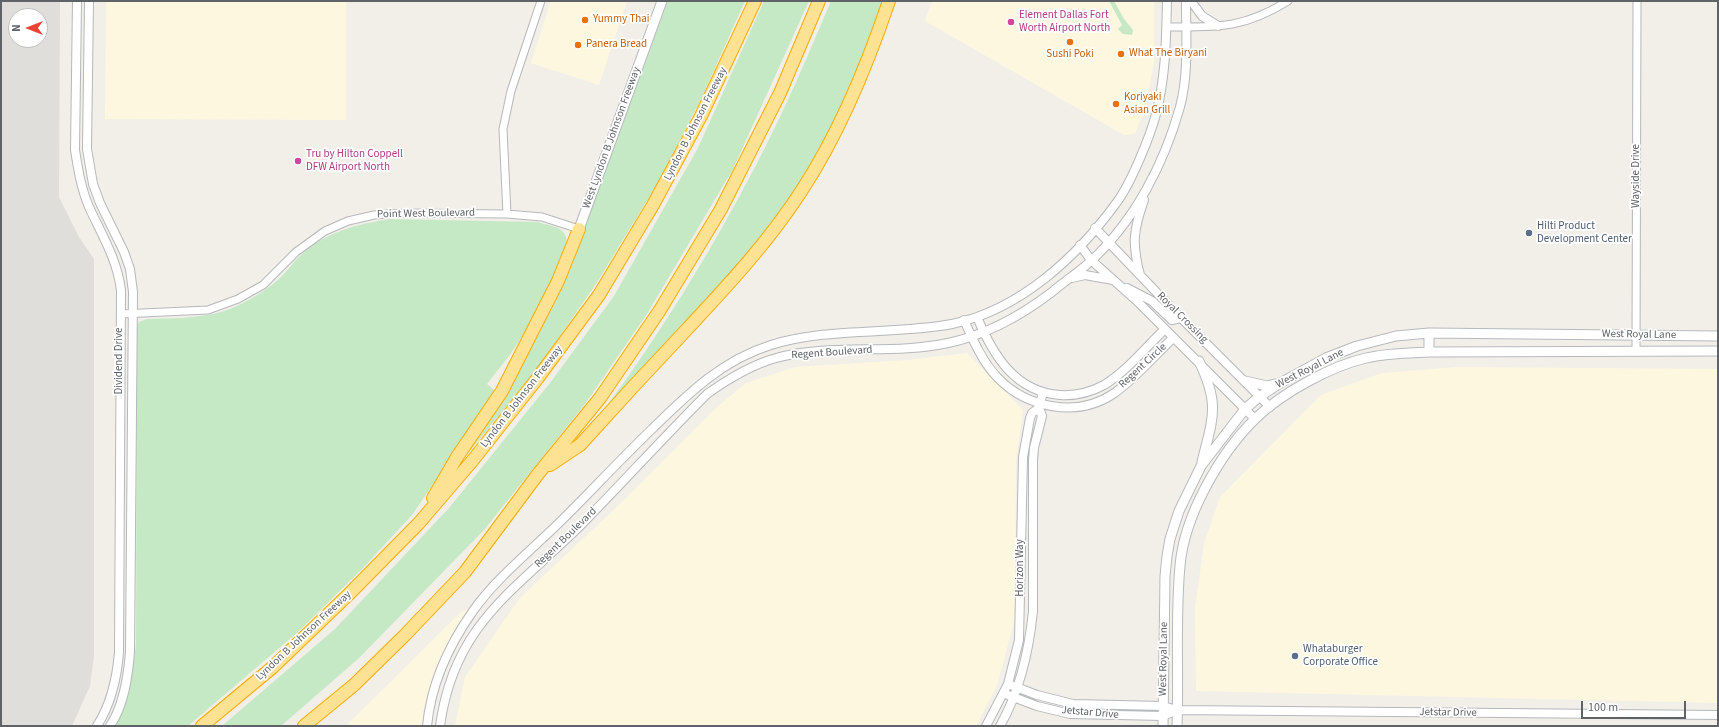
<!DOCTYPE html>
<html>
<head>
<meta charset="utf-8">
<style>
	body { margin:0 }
	#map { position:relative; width:1719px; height:727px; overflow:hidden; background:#f1efe8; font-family:"Source Sans 3",sans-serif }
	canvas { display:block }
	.frame { position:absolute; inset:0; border:2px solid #5f6368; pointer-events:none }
	.north { position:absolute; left:8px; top:8px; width:40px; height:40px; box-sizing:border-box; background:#fff; border:1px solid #bfc1c3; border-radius:50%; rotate:270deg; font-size:11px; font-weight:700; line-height:16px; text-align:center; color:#5f6368 }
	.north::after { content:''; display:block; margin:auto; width:14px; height:18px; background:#ea4335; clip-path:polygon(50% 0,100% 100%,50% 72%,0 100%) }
	.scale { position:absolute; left:1581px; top:701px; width:105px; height:18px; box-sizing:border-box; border:2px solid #5f6368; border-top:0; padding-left:5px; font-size:12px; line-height:14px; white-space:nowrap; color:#5f6368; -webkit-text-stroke:3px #fff; paint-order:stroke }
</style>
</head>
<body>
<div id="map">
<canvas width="1719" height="727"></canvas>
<div class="frame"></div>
<div class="north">N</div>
<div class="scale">100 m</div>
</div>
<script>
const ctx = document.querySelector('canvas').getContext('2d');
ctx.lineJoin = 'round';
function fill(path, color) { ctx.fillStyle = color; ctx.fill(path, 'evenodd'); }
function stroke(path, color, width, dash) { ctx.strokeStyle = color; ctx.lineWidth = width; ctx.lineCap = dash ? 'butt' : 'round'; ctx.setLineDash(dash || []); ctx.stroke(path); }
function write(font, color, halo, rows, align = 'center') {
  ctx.font = font + ' "Source Sans 3",sans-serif'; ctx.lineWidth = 3.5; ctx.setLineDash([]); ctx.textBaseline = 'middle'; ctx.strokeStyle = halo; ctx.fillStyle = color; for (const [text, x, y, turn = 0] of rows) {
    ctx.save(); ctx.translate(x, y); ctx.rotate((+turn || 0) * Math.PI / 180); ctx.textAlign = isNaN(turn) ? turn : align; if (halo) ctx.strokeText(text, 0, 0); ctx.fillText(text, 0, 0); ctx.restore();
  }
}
fill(new Path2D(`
	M106,1H346V120L105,119Z
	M551,1H627L599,85L531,63Z
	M932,1H1154V62L1146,106L1135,134L1124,135L925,21Z
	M967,353L1023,410L1016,461L1015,618L997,686L976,726H455L465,677L520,598L622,502L716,408L746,383L795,367L908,360Z
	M1458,367L1718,369V703L1196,691L1195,608L1204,544L1220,497L1321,395L1382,373Z
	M474,609L441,667L427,726H346L462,611Z
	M1718,725V726H1304Z`), '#fef7e0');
fill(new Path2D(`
	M1,1H60L59,197L79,237L94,259V656L90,686L72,726H1ZM16,16H40V40H16Z`), '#e0deda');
fill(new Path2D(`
	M668,1H745L701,99L659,181L596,284L534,373L469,452L467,451L507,389L555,303L579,243Z
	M764,1H809L733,169L647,314L585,404L484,530L359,658L281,726H222L335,629L449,508L550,383L614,296L698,148Z
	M831,1H884C862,66 833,136 794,193C741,272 671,341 607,412L604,410C660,334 710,253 754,169C783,114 807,58 831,1Z
	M1109,1H1114L1124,19L1133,30L1132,35L1123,34L1118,29L1122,25Z
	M390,219L538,222C547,226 562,225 566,237C572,256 524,335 512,352C504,363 495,373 487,384L496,392L412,515L363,568L299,631L188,726H115C130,701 132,673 136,645L137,326L139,322L147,319C177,318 209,319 237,306C253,298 270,288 282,276C289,269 294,261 301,255C325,232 358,224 390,219Z`), '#c5e8c5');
const minor = new Path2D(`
	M1167,27C1217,27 1243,29 1288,1
	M507,214L503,129L511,91L541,1
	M121,314L208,310L238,299L263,285L296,252L325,231L348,221L374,215L405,213L507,214L542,217L579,229
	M1636,351L1637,1`);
const tertiary = new Path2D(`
	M77,1L75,150C78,169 81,188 89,207C102,235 117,259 121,290L119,652C117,678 111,704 97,726
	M89,1L87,149L93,184L100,203L124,252L130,269L133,292L130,652C128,677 124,705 110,726
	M1191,1L1202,16L1218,26
	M1095,228L1181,318L1270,407
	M1080,245L1091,260L1137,301L1255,419
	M1140,275C1132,244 1133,231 1144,200
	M1072,278L1085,275L1113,280
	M1127,288L1152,301L1172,320L1181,318
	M977,317C993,355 1015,392 1060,395C1075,396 1091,392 1104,385C1127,371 1146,347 1165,329
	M964,320C973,340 983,363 998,378C1027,408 1077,418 1113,394C1135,379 1154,356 1173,338
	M1008,684L1037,695L1073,704L1163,706L1177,710L1718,715
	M1008,695L1037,706L1070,714L1163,716L1177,710
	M427,726C431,684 449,645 473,611C497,577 534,548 564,518C593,489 622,458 652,429C688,394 722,360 771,345C829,327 892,335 952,324C1020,310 1077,257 1117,202C1131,183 1150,137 1156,114C1166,76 1166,39 1167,1
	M440,726C454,623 516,590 583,523C625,480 665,436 707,394C728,379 751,365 776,358C832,343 892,355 948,343C986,335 1022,315 1052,292C1065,281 1079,272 1091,261C1135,220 1164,164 1180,107C1189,73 1186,36 1186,1
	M986,726L1008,684L1019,640L1023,457L1030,418L1032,413L1039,408
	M1000,726C1020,691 1029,651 1033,611V460L1034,448L1042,416L1039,408L1043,392`);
const secondary = new Path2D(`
	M579,229L662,1
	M1429,333V352
	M1199,361C1220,405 1213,417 1202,462
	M1245,381L1267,386L1275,384
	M1163,726L1165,576L1167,556L1170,539L1179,511L1201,466L1245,409L1259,397L1282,382L1326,358L1357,346L1396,336L1429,333L1718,336
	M1177,726C1179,673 1175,619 1180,566C1184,516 1220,453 1256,418C1282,393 1331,366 1366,358C1387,353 1408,353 1429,352L1718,351`);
const motorway = new Path2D(`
	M550,465L580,445C616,405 652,366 689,327C729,284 770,240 802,190C840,132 867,66 889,1
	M433,498L457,457L502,391L558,281L579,229
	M202,726L273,667L349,594L419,523L473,460L537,379L599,295L653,205L701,116L755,1
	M304,726L354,685L405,635L465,572L538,474L600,398L660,310L721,209L780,93L819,1`);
stroke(minor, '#b5b8bc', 9);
stroke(tertiary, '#b5b8bc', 10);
stroke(secondary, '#b6babf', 11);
stroke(motorway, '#f9ab00', 14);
stroke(minor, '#fff', 7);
stroke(tertiary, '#fff', 8);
stroke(secondary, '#fff', 9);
stroke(motorway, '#fde293', 12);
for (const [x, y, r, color] of [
	[585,20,4,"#e8710a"],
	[1011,22,4,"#d1479c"],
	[1070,42,4,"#e8710a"],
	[578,45,4,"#e8710a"],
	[1121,54,4,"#e8710a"],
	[1116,104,4,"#e8710a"],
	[298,161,4,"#d1479c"],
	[1529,233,4,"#5c6f8a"],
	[1295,656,4,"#5c6f8a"]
]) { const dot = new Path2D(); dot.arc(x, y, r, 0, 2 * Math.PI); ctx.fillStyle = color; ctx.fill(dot); stroke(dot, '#fff', 1.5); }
write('11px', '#b23c85', '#fff', [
	["Element Dallas Fort",1019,16],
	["Worth Airport North",1019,29],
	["Tru by Hilton Coppell",306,155],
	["DFW Airport North",306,168]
], 'left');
write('11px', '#c56008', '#fff', [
	["Yummy Thai",593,20],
	["Panera Bread",586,45],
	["What The Biryani",1129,54],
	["Sushi Poki",1070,55,"center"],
	["Koriyaki",1124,98],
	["Asian Grill",1124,111]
], 'left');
write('11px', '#5f6368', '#fff', [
	["Lyndon B Johnson Freeway",696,124,-63],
	["West Lyndon B Johnson Freeway",612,138,-70],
	["Wayside Drive",1637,176,-90],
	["Point West Boulevard",426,214,-1],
	["Royal Crossing",1182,318,45],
	["West Royal Lane",1639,335,1],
	["Regent Boulevard",832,353,-4],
	["Dividend Drive",120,361,-90],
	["Regent Circle",1143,366,-43],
	["West Royal Lane",1310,369,-27],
	["Lyndon B Johnson Freeway",522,397,-52],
	["Regent Boulevard",566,538,-44],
	["Horizon Way",1021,568,-90],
	["Lyndon B Johnson Freeway",304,636,-43],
	["West Royal Lane",1164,659,-89],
	["Jetstar Drive",1090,713,5],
	["Jetstar Drive",1448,713,1]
]);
write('11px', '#4e5e75', '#fff', [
	["Hilti Product",1537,227],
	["Development Center",1537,240],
	["Whataburger",1303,650],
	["Corporate Office",1303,663]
], 'left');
</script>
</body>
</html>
